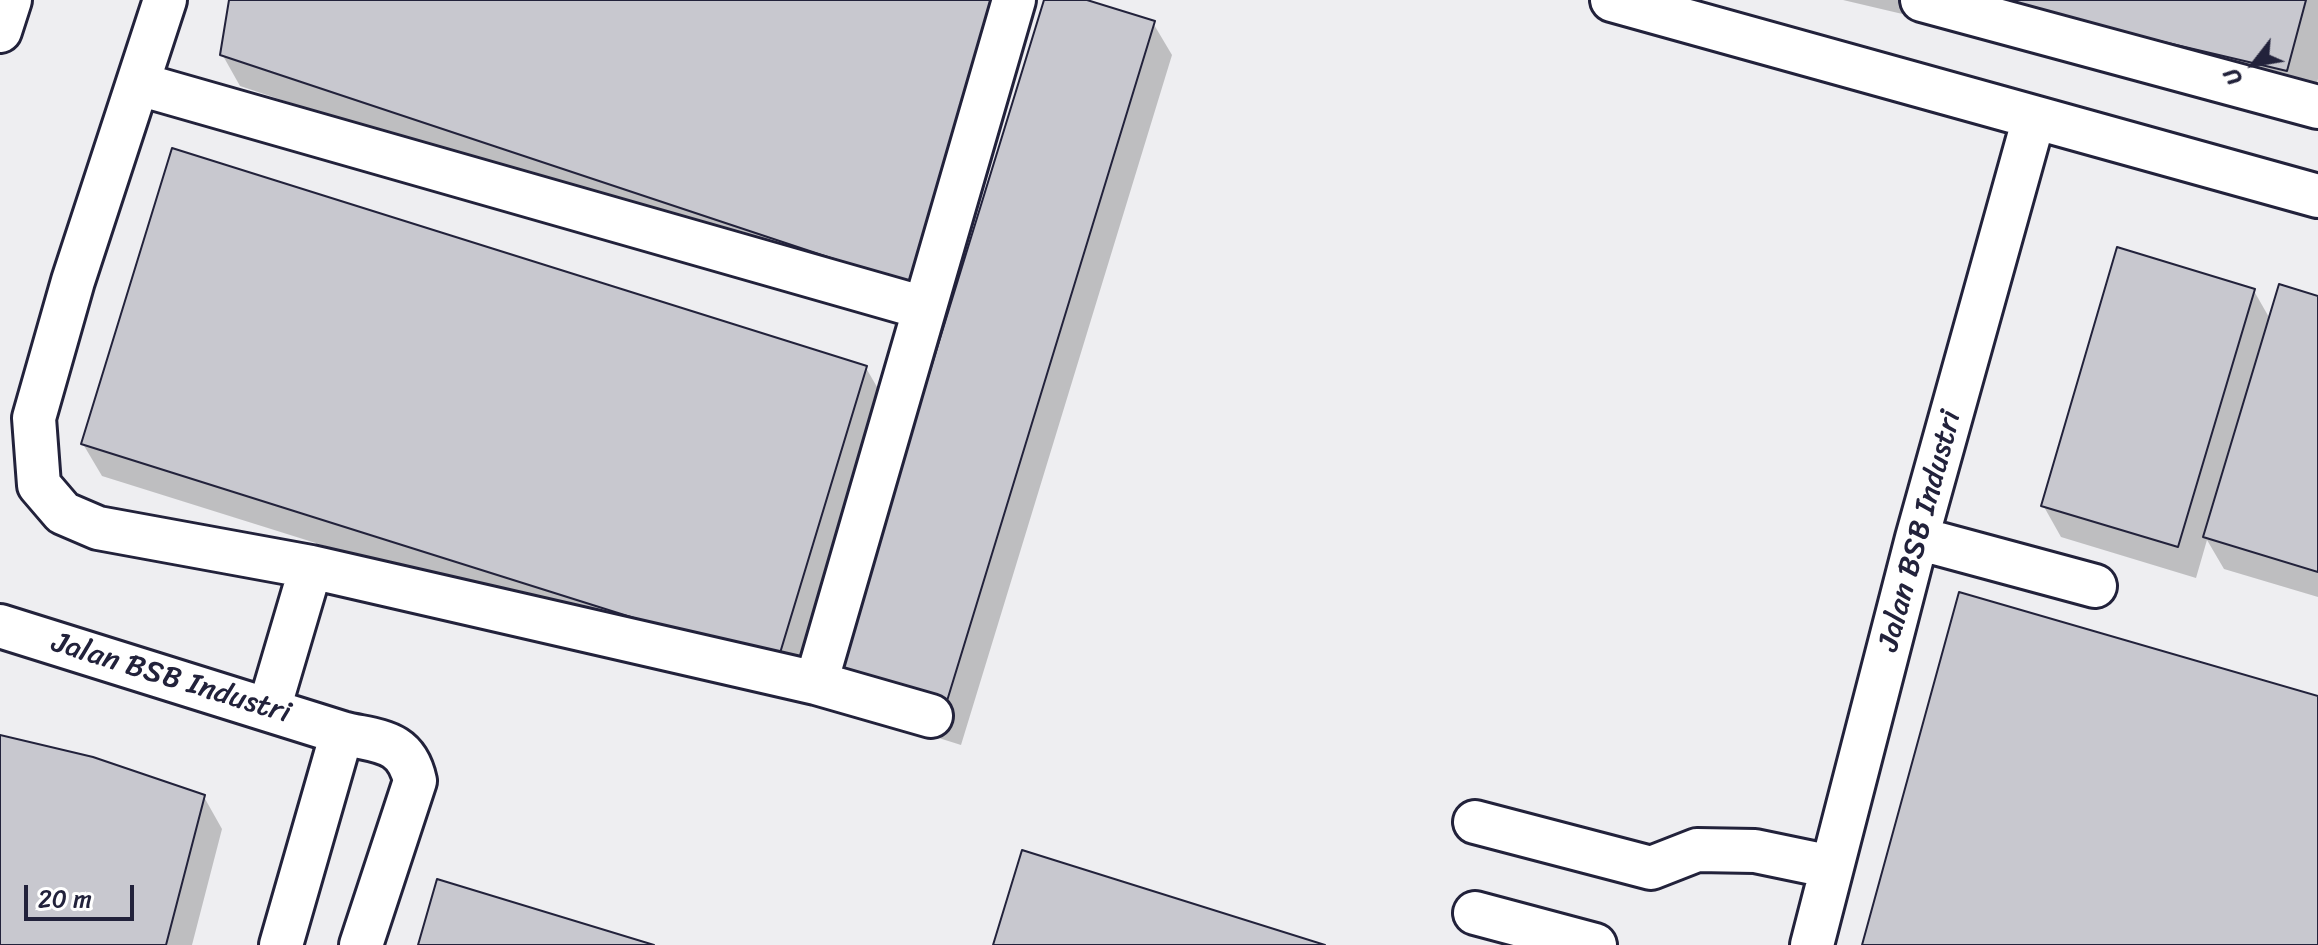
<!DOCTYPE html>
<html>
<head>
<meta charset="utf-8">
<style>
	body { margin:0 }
	#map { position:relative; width:2318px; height:945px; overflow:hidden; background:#fff; font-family:Sriracha,sans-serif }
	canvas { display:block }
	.north { position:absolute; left:2214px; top:24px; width:80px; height:80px; -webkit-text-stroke:6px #fff; paint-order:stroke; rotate:239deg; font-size:22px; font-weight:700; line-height:32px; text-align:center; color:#22223b }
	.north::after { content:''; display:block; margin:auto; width:28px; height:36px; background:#22223b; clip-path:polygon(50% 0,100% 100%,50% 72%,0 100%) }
	.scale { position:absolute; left:24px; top:885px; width:110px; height:36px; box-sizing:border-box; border:4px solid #22223b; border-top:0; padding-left:10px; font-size:24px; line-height:28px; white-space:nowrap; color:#22223b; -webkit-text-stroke:6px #fff; paint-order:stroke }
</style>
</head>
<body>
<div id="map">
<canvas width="2318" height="945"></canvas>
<div class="north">U</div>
<div class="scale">20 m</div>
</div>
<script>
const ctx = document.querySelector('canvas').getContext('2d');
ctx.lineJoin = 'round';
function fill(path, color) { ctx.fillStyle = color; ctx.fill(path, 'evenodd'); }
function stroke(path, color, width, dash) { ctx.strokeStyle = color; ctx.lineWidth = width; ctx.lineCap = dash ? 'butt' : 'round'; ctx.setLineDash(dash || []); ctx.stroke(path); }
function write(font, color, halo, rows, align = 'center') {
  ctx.font = font + ' Sriracha,sans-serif'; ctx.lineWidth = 7; ctx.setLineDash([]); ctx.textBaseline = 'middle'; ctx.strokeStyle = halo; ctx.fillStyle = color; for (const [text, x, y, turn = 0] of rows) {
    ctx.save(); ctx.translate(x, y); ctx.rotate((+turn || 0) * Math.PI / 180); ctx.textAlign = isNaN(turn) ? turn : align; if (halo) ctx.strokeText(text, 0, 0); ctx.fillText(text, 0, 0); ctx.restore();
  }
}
fill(new Path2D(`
	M0,0H2318V945H0Z`), '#eeeef1');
fill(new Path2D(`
	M231,0H1012L929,316L240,86L222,54Z
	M1046,0H1080L1153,23L1172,55L961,745L856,712Z
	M1843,0H2318V79L2310,110Z
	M2254,291L2270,319L2318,298V597L2224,569L2207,540L2196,578L2061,537L2043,505Z
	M866,368L884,399L794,693L102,476L83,444Z
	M0,737L204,797L222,829L192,945H0Z`), '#0003');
const building = new Path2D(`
	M229,0H999L912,285L220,55Z
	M1044,0H1087L1155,21L943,714L835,680Z
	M1985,0H2306L2287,71Z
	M172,148L867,366L777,663L81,444Z
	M2117,247L2255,289L2178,547L2041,506Z
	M2279,284L2318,296V572L2203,537Z
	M1959,592L2318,696V945H1862Z
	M0,735L93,757L205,795L166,945H0Z
	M1022,850L1325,945H993Z
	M437,879L654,945H418Z`);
fill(building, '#c8c8cf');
stroke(building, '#22223b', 2);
const minor = new Path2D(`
	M165,0L73,281L34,418L39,485L63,513L98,528L311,567
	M1612,0L2318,196
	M1922,0L2318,107
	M0,31L10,0
	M139,84L924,308
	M1917,538L2095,586
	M0,626L342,733C378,742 406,739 415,781L361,945
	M816,683L1014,0
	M269,709L311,567L816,683L931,716
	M1475,822L1651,868L1697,850L1755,851L1832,867
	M1475,913L1595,945
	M281,945L342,733
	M1812,945L1917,538L2034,118`);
stroke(minor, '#22223b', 48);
stroke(minor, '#fff', 42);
write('30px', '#22223b', '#fff', [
	["Jalan BSB Industri",1921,531,-75],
	["Jalan BSB Industri",171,679,17]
]);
</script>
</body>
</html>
